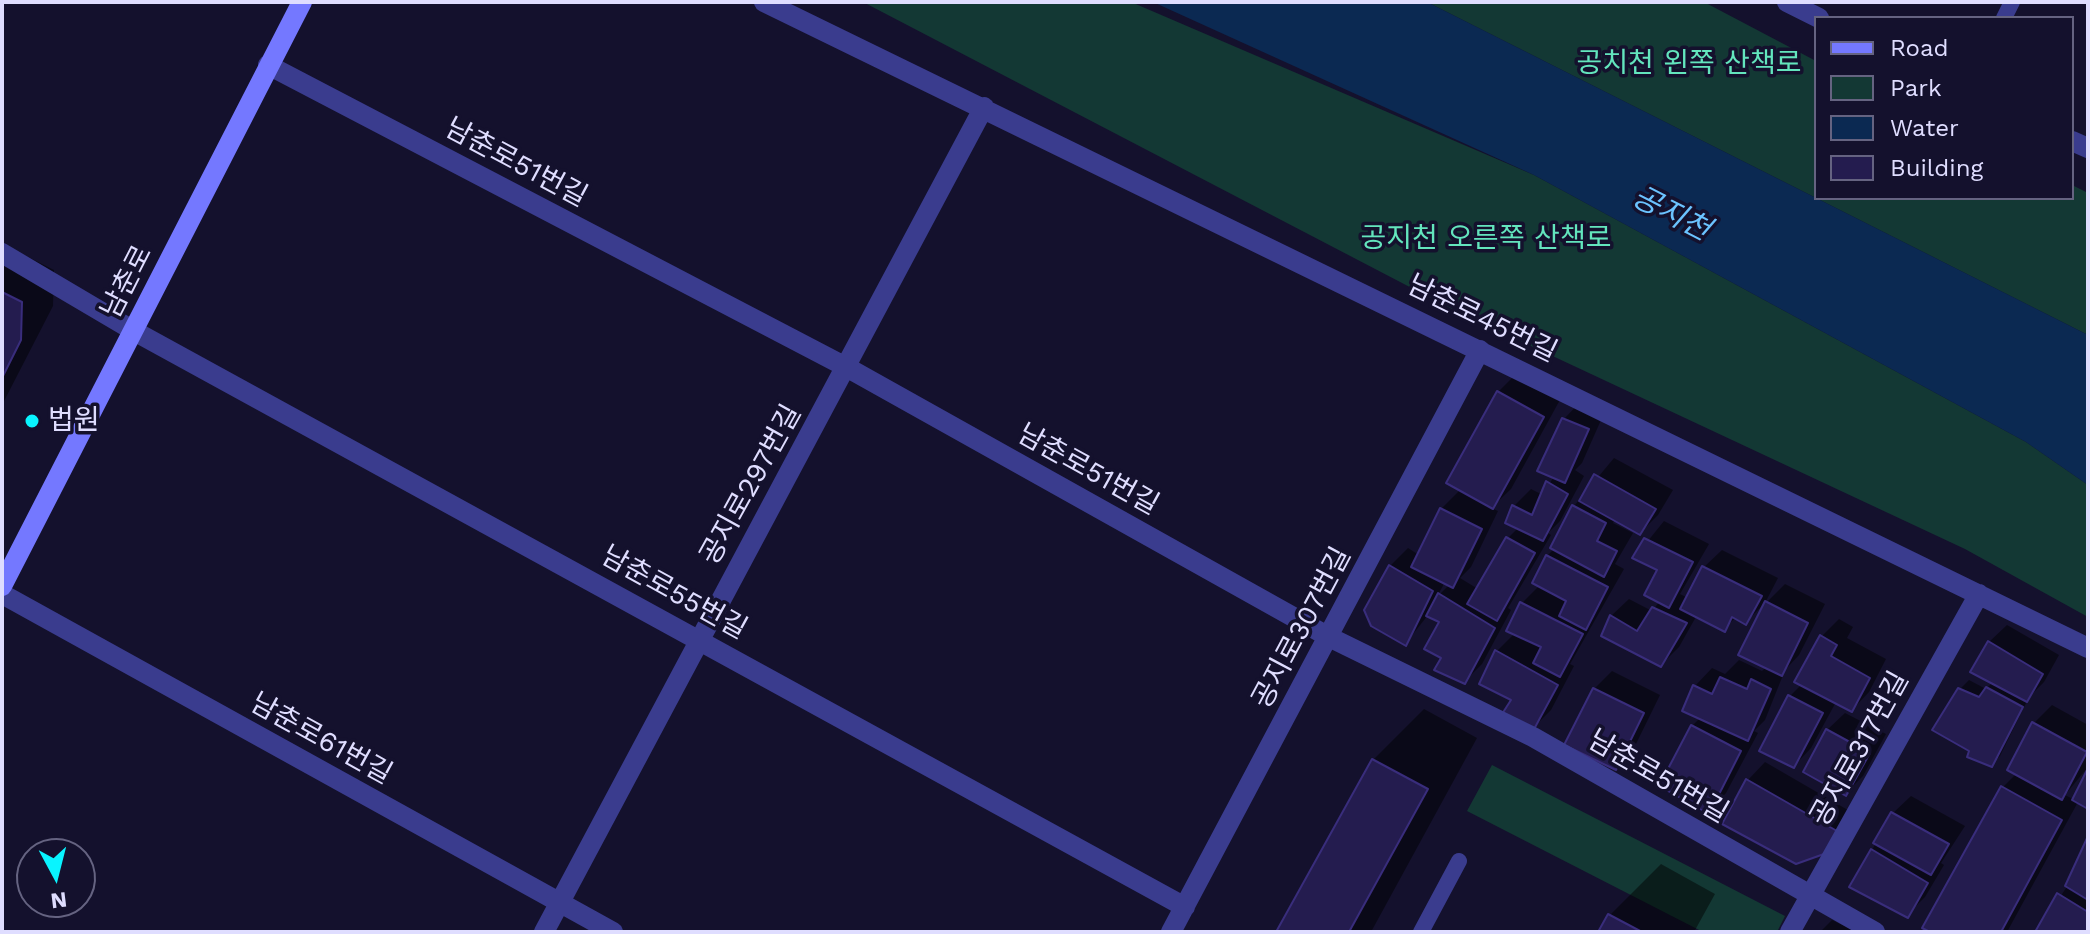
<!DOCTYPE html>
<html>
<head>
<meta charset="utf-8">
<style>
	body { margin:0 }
	#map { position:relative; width:2090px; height:934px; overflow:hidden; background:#14112d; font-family:"Work Sans",sans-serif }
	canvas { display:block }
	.frame { position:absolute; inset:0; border:4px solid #dfddff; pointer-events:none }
	.legend { position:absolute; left:1814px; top:16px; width:260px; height:184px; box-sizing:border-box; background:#14112d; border:2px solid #656381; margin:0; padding:10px 14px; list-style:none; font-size:24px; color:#dfddff }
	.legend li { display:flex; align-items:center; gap:16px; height:40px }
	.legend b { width:40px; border:2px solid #656381 }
	.north { position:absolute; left:16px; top:838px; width:80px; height:80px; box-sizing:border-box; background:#14112d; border:2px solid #656381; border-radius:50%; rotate:173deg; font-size:22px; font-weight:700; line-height:32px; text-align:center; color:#dfddff }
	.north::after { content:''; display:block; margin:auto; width:28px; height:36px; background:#09f4ff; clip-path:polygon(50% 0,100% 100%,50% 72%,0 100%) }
</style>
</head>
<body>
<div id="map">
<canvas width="2090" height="934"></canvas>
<div class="frame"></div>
<ul class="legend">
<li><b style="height:10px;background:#7478ff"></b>Road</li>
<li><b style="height:22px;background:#133834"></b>Park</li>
<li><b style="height:22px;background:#0b2952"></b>Water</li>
<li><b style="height:22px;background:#241c4f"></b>Building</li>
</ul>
<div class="north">N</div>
</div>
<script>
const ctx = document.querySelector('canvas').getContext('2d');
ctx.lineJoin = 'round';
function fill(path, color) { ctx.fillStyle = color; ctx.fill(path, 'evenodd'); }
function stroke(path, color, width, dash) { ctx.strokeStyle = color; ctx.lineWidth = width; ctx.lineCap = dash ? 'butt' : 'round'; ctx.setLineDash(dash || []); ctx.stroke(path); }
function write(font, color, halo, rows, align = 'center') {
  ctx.font = font + ' "Work Sans","Noto Sans KR",sans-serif'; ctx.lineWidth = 7; ctx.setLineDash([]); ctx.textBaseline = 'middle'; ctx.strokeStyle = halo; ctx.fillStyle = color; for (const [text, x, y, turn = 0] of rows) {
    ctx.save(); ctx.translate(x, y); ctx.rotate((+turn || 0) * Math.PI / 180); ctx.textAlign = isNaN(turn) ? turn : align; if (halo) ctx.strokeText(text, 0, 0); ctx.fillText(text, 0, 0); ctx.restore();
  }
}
fill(new Path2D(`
	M863,2H1131L1534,175L2026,442L2088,485V617L1965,549L1450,308Z
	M1427,2H1704L1816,61V198Z
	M2072,185L2088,193V335L1816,198H2072Z
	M1492,765L1785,916L1777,932H1703L1467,811Z`), '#133834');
fill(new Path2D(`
	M1153,2H1427L2088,335V485L2026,442L1534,175Z`), '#0b2952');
fill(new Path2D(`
	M10,248L54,270L53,306L2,405V255Z
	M1516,374L1561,398L1511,489L1491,508L1498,511L1471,567L1460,578L1478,589L1507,539L1519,527L1514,506L1531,489L1543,495L1554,476L1564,419L1581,401L1605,411L1582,463L1575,470L1584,476L1560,521L1548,533L1551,535L1508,608L1511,610L1482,664L1464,682L1444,657L1442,622L1428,615L1406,643L1390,566L1408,548L1419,555L1441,509L1461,489L1449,483L1498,392ZM1445,582L1450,584L1440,594L1439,593Z
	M1614,458L1673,490L1658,515L1640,533L1615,519L1613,523L1633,533L1615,564L1624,569L1570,664L1574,666L1551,710L1533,728L1497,651L1515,633L1522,603L1540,585L1547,556L1555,548L1574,506Z
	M1664,521L1709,544L1680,594L1688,598L1704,567L1722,550L1778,578L1765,603L1745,623L1736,617L1724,629L1697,615L1679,647L1661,665L1611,616L1629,599L1652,611L1660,601L1659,569L1635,557Z
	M1785,584L1825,604L1799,655L1785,670L1765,720L1754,731L1758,733L1726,793L1709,811L1692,726L1701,717L1685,710L1695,686L1712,668L1725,674L1739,660L1762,671L1767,666L1766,603Z
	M1839,619L1853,627L1847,638L1886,659L1869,692L1852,710L1836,702L1811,748L1794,766L1790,696L1802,684L1821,637Z
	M2007,625L2059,655L2044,682L2029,697L2000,756L1991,765L1972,751L1960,689L1969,680L1986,689L1993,682L1989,642Z
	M1612,671L1660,695L1633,750L1615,767L1594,689Z
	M2052,705L2088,725V767L2065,795L2075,800L2088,773V807L2078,802L2007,932H1934L2002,788L2017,773L2010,769L2034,723Z
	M1424,709L1477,738L1371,932H1279L1373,760Z
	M1845,713L1886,734L1863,776L1845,794L1827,730Z
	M1765,762L1853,813L1841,834L1748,780Z
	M1911,796L1965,826L1941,863L1944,865L1925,897L1907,915L1872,850L1893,813Z
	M2088,840V932H2037L2068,885Z
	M1661,864L1715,894L1694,932H1601L1610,915Z
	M1832,920L1857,932H1820Z`), '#0007');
const building = new Path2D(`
	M2,292L22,302L21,340L2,378Z
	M1497,391L1544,417L1493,509L1446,483Z
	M1562,418L1589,429L1565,483L1537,471Z
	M1594,474L1656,509L1640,535L1579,501Z
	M1546,481L1568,494L1543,541L1505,523L1512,505L1532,515Z
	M1572,505L1606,523L1597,541L1617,551L1604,577L1550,548Z
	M1440,508L1482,529L1453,588L1411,567Z
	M1506,537L1535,553L1497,621L1467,604Z
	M1644,538L1693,562L1669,608L1644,595L1657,570L1632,558Z
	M1546,555L1608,587L1586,630L1559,616L1566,601L1532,583Z
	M1389,565L1433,591L1406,646L1371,626L1364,610Z
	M1702,566L1762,596L1746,625L1732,617L1725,632L1680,609Z
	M1438,593L1495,628L1465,684L1434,670L1441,658L1424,649L1439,622L1426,616Z
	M1765,601L1808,623L1782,676L1738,655Z
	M1520,602L1583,634L1560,677L1533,663L1541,647L1506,631Z
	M1652,607L1687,623L1661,667L1601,636L1610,615L1637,631Z
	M1820,635L1837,645L1831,656L1870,678L1852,712L1794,682Z
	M1988,641L2043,674L2027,702L1970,672Z
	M1495,650L1558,685L1533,731L1502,714L1511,700L1479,684Z
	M1720,677L1747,689L1751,679L1771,689L1748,741L1682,711L1693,685L1712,694Z
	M1986,687L2023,707L1992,767L1967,757L1969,751L1932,730L1958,688L1979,697Z
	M1593,688L1644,713L1616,770L1564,745Z
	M1788,695L1823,713L1794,768L1759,751Z
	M2032,722L2087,752L2062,800L2007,770Z
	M1691,725L1741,751L1709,814L1659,786Z
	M1826,729L1870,753L1846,796L1803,772Z
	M1372,759L1428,789L1349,932H1276Z
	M2088,768V809L2072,800Z
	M1746,779L1837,831L1824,854L1796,864L1722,824Z
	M2001,786L2062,820L2001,932H1930L1922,928Z
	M1891,812L1949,844L1931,875L1873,843Z
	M2088,836V900L2065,886Z
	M1871,849L1928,883L1908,918L1849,887Z
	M2057,893L2088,912V932H2035Z
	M1608,914L1642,932H1598Z`);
fill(building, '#241c4f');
stroke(building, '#392d7c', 2);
stroke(new Path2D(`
	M2004,18L2012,2
	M1421,932L1459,861`), '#3a3c8e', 16);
stroke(new Path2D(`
	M764,2L2088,648
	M1787,2L1819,18
	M268,65L848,368L1329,637L1533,737L1875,932
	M2072,141L2088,148
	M2,253L134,331L1185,907
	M2,594L613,932
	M544,932L984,107
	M1171,932L1480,350
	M1790,932L1979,594`), '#3a3c8e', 20);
stroke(new Path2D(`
	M2,586L302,2`), '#7478ff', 20);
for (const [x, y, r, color] of [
	[32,421,8,"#09f4ff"]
]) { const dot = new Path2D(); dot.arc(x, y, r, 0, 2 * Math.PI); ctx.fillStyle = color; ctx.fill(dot); stroke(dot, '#14112d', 3); }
write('28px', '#63e5bd', '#14112d', [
	["공치천 왼쪽 산책로",1689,64],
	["공지천 오른쪽 산책로",1486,239]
]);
write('28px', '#dfddff', '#14112d', [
	["남춘로51번길",516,163,28],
	["남춘로",127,282,-63],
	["남춘로45번길",1482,319,26],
	["남춘로51번길",1088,470,29],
	["공지로297번길",751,485,-61],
	["남춘로55번길",674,593,29],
	["공지로307번길",1302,628,-62],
	["남춘로61번길",321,739,29],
	["공지로317번길",1860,749,-61],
	["남춘로51번길",1658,777,30]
]);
write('28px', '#dfddff', '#14112d', [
	["법원",48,421]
], 'left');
write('italic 30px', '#6bc3ff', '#14112d', [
	["공지천",1671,214,27]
]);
</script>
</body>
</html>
